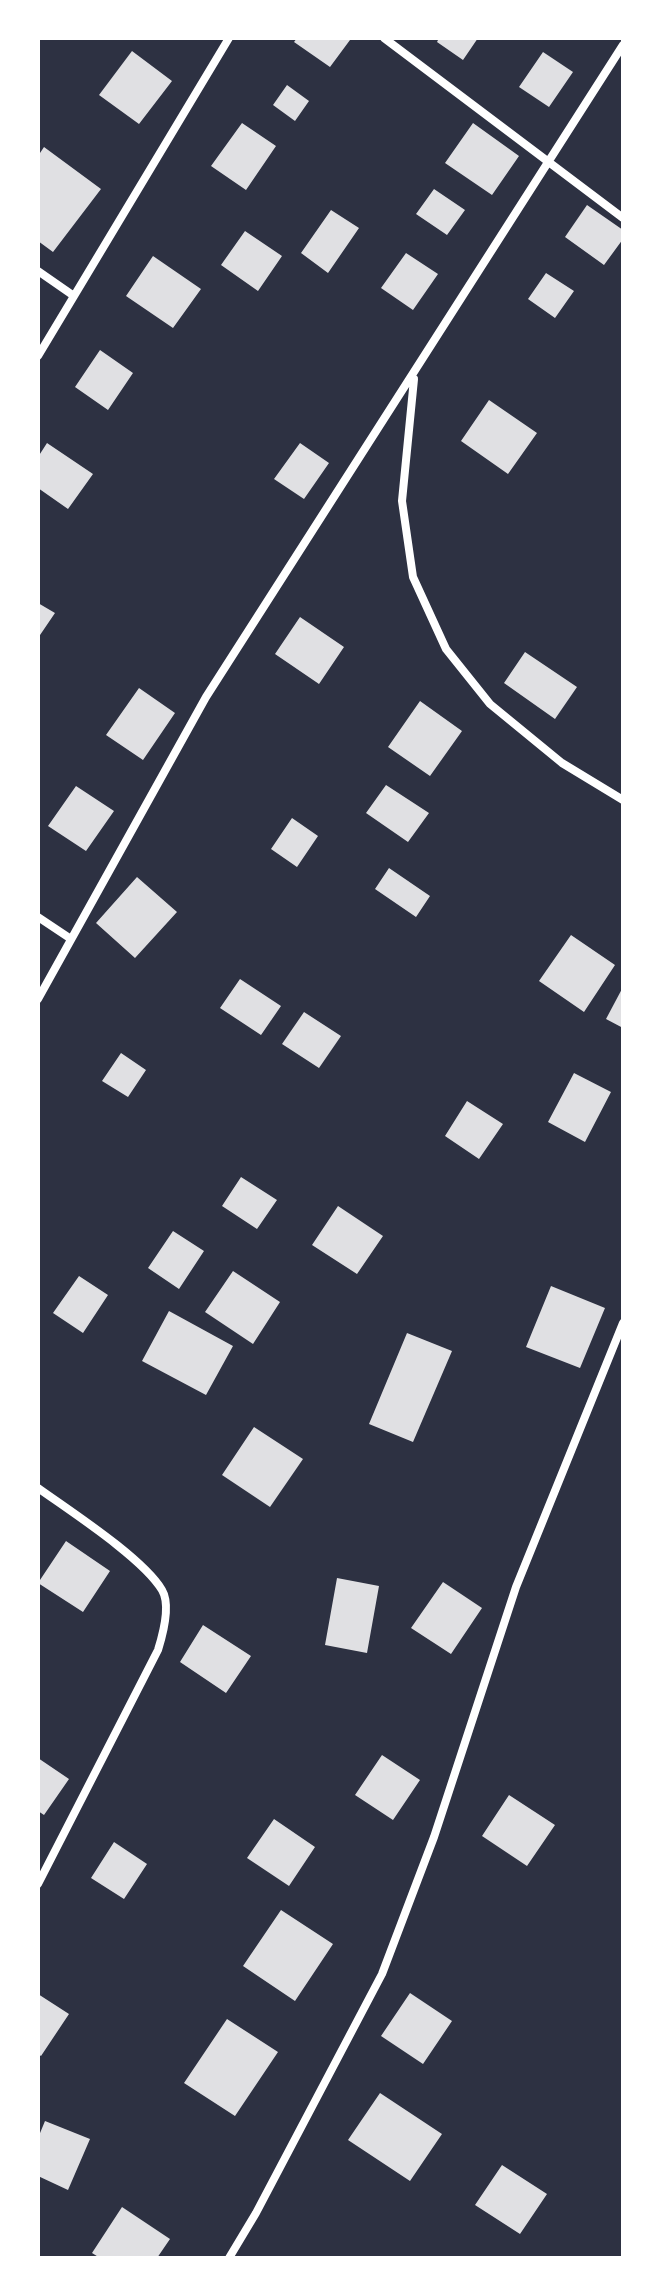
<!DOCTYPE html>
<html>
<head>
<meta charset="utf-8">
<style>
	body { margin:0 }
	#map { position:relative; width:661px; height:2296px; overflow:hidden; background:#2d3142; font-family:"IBM Plex Sans",sans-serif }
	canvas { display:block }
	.frame { position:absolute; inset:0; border:40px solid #fff; pointer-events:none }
</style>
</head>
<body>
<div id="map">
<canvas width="661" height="2296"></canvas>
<div class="frame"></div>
</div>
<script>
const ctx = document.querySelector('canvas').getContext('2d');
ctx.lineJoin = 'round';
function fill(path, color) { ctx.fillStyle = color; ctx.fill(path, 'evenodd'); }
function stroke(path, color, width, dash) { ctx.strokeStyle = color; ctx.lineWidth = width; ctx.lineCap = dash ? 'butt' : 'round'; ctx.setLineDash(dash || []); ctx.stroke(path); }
fill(new Path2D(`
	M297,38H348L350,40L330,67L294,42Z
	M439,38H478L463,60L437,42Z
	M132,51L172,81L139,124L99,95Z
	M543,52L573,72L549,107L519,87Z
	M287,85L309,101L295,121L273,105Z
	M242,123L276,146L246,190L211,166Z
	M473,123L519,156L492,195L445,163Z
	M44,147L101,189L53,252L38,241V156Z
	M434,189L465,210L447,235L416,214Z
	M587,205L623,230V239L604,265L565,237Z
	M331,210L359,228L328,273L301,253Z
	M245,231L282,256L258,291L221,265Z
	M406,253L438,274L413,310L381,288Z
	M153,256L201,289L173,328L126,296Z
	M546,273L574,291L555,318L528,299Z
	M100,350L133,373L108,410L75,387Z
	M489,400L537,433L508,474L461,441Z
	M47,443L93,474L68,509L38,488V457Z
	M300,443L329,463L304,499L274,479Z
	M38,603L55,613L38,638Z
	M300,617L344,647L319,684L275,654Z
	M525,652L577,687L555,719L504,683Z
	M139,688L175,713L143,760L106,735Z
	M420,701L462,731L430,776L388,747Z
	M386,785L429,813L408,842L366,813Z
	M76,786L114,811L86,851L48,826Z
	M292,818L318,836L297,867L271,849Z
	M389,868L430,896L416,917L375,889Z
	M137,877L177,912L135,958L96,923Z
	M571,935L615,965L584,1012L539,981Z
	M240,979L281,1006L261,1035L220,1008Z
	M623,987V1028L606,1019Z
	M304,1012L341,1036L319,1068L282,1044Z
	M121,1053L146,1070L128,1097L102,1081Z
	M574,1073L611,1092L585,1142L548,1122Z
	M467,1101L503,1124L479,1159L445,1136Z
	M241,1177L277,1200L257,1229L222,1206Z
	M338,1206L383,1236L357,1274L312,1245Z
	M173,1231L204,1251L179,1289L148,1268Z
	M233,1271L280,1302L253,1344L205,1312Z
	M79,1276L108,1295L83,1333L53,1313Z
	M551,1286L605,1308L580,1368L526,1347Z
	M169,1311L233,1346L206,1395L142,1361Z
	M407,1333L452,1351L413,1442L369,1424Z
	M254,1427L303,1459L270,1507L222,1475Z
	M66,1541L110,1571L83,1612L38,1583Z
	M337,1578L379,1586L367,1653L325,1645Z
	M443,1582L482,1608L451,1654L411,1628Z
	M203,1625L251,1656L226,1693L180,1662Z
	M382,1755L420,1780L393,1820L355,1795Z
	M38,1758L69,1779L44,1815L38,1811Z
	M509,1795L555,1825L527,1866L482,1836Z
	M274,1819L315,1847L289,1886L247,1858Z
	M114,1842L147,1864L124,1899L91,1878Z
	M281,1910L333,1944L295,2001L243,1966Z
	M410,1993L452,2021L423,2064L381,2036Z
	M38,1994L69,2014L41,2056L38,2054Z
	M227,2019L278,2052L235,2116L184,2083Z
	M380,2093L442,2134L410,2181L348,2140Z
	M45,2121L90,2139L68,2190L38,2176V2138Z
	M502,2165L547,2194L520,2234L475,2205Z
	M122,2207L170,2239L157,2258H100L92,2253Z`), '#e0e0e3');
stroke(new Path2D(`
	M384,38L623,218
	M38,271L74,296
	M38,356L229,38
	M414,379L402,501L413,577L446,649L490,704L562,763L623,800
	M38,917L71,939
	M38,999L206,697L623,45
	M38,1488C70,1511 143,1558 162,1590C171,1605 163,1634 158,1650L38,1884
	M229,2258L256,2213L382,1974L434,1837L516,1587L623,1323`), '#fff', 8);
</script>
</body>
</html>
